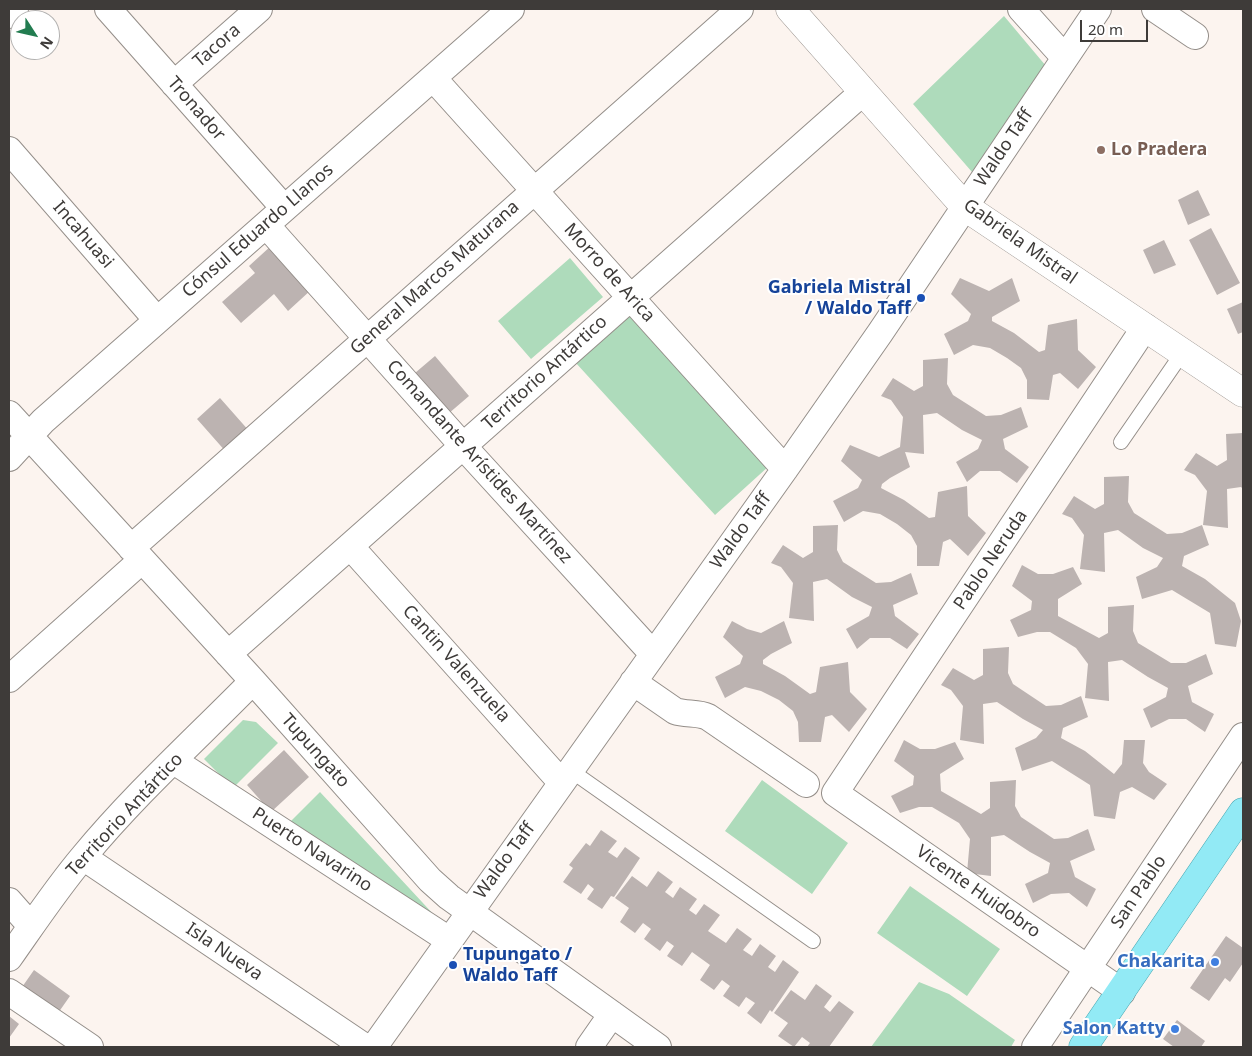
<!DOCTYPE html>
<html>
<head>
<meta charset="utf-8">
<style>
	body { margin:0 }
	#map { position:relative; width:1252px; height:1056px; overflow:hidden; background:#fcf4ef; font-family:"Noto Sans",sans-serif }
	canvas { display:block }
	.frame { position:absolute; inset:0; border:10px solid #3e3b39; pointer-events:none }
	.north { position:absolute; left:10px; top:10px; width:50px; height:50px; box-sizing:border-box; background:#fff; border:1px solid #b2b1b0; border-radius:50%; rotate:125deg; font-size:14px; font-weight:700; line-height:20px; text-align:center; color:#3e3b39 }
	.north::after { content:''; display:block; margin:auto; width:18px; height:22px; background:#227c50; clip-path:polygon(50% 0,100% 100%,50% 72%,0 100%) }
	.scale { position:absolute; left:1080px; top:20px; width:68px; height:22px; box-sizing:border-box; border:2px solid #3e3b39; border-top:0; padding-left:6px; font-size:15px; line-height:18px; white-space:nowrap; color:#3e3b39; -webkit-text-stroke:4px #fff; paint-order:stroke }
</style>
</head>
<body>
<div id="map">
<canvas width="1252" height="1056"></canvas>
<div class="frame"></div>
<div class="north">N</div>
<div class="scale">20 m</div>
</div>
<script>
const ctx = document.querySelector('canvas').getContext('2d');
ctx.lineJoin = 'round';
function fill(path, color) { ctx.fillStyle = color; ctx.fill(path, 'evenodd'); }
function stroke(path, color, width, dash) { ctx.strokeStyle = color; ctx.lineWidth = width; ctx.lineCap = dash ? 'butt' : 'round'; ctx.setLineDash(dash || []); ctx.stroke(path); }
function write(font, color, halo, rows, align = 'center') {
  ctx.font = font + ' "Noto Sans",sans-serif'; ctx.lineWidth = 4; ctx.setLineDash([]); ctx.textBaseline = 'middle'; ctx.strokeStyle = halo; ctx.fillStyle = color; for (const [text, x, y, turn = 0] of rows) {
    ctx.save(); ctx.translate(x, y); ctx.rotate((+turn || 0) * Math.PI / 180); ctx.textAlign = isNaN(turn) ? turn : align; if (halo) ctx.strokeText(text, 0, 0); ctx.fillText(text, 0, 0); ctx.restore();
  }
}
fill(new Path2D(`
	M1004,16L1046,66L972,172L913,104Z
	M570,258L603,297L531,359L498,321Z
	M629,313L769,466L715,515L575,362Z
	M243,720L256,722L278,743L233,788L204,759Z
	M762,780L848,843L812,894L725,831Z
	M320,792L435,916L289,823Z
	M910,886L1000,949L967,996L877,933Z
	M919,982L949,994L1015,1040L1011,1047H871Z`), '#aedbbb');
fill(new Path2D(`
	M1198,190L1210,215L1188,225L1178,200Z
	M1211,228L1240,283L1217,295L1189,240Z
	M1164,240L1176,265L1154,274L1143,250Z
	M272,245L311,290L288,311L274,294L241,323L222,302L255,273L249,266Z
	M960,278L989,291L1012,278L1020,301L992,317V321L1014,333L1039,352L1045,350L1048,325L1077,319L1078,350L1096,367L1078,389L1060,373L1053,375L1049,400L1027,399V380L1021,368L1007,358L990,348L973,345L954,355L944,334L968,321L971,314L951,294Z
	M1243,302V332L1238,334L1227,309Z
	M435,356L469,396L448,414L415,373Z
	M948,358L947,384L953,395L986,416L1001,415L1021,407L1028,427L1003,439L1005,449L1029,467L1017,483L1000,471H980L967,482L956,462L978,449L982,440L962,430L937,413L923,415L924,454L905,452L910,467L890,478L882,484L881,488L904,500L929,518L935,517L938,492L967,486L968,516L986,533L968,556L950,539L943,542L939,566H917V546L911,535L897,524L880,514L863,511L844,522L833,501L858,488L862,480L841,461L850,445L879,457L900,447L903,417L891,400L881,396L893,378L914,391L923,386V360Z
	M220,398L250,432L227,453L197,419Z
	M1243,433V489L1241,487L1227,489L1228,528L1203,525L1207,491L1195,475L1184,470L1196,453L1217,466L1227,460L1226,434Z
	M1129,476L1128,502L1134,513L1167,534L1182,533L1202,525L1209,545L1184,556L1182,566L1205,579L1235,603L1241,621L1236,647L1215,644L1210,613L1172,590L1142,599L1136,577L1157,567L1163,558L1143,548L1118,530L1104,533L1105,572L1080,569L1084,535L1072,518L1062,514L1074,496L1095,509L1104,504V477Z
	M838,525L837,550L843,562L876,583L891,582L911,573L918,594L893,605L895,616L919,634L907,649L890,638H870L857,649L846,629L869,616L872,607L852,597L827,579L813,582L814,621L789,618L793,583L781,567L771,563L783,545L803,558L813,552V526Z
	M1022,565L1038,574H1053L1073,567L1082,584L1058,599V616L1099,638L1108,633V607L1134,605L1133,631L1138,643L1171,663H1186L1206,654L1213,674L1188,686L1192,702L1214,714L1205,732L1186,719H1169L1151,728L1143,709L1166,697L1168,688L1148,677L1122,660L1108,662L1109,701L1085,698L1088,664L1076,648L1050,632H1037L1018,637L1010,620L1031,610L1032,601L1012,586Z
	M732,621L747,629L761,633L784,621L792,643L771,654L763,660V664L785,676L810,694L816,692L820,667L848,662L850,692L867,709L849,732L832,715L825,717L821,742H799L798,722L793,711L779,700L761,691L745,687L725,698L715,677L740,664L743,656L723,637Z
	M1009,647L1008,673L1013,684L1046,706L1061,705L1081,696L1088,717L1063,728L1061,738L1085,751L1114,774L1122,764L1124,740H1145L1143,763L1149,772L1167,784L1154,800L1132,787L1120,792L1115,819L1094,816L1090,785L1052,761L1022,771L1015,748L1036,738L1043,730L1023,719L997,702L983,704L984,744L960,740L963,706L951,690L941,685L953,668L974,680L983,675V649Z
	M904,740L920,749H935L955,742L964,759L940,774L941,791L981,814L990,808V782L1016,780L1015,806L1021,817L1054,839L1068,838L1088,829L1095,850L1070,861L1075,877L1096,889L1087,907L1069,893L1051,894L1033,903L1025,884L1048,873L1050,863L1030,852L1004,835L991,837V876L967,873L970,839L959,823L932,807H919L900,813L891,796L913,785L914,776L894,761Z
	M284,750L309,777L271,812L247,785Z
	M601,830L617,841L608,852L617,858L625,847L640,858L614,897L611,896L602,909L587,899L594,889L588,884L581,894L563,882L573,868L569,865L586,843L590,846Z
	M658,871L673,882L665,892L673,898L680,887L697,899L689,910L696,915L704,904L720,915L708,931L726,943L737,928L752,939L743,950L752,956L760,944L776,956L768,967L775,972L783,960L799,972L772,1012L770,1010L761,1024L747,1013L755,1003L746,997L739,1007L723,996L730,986L722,980L714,990L700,980L710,965L692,952L682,966L667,956L674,946L667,941L660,951L644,939L651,929L643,923L635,933L620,922L629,908L615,898L632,876L647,887Z
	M1226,936L1243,948V963L1230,982L1225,978L1209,1001L1190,988Z
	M34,970L70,996L56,1016L20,990Z
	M816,984L832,996L824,1007L830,1012L839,1001L854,1012L829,1047H807L810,1043L802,1037L794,1047L778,1036L788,1023L774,1013L791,990L805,1000Z
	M9,1016L19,1024L9,1038Z
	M1177,1020L1205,1041L1201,1047H1174L1163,1039Z`), '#bcb3b1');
const service = new Path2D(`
	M1121,442L1183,352
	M570,770L813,941`);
const minor = new Path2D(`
	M108,9L284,208
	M1021,9L1065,58
	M1155,9L1195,36
	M9,15L15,9
	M433,78L785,469
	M174,84L259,9
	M9,150L157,320
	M266,225L463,446L653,654
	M9,414L253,681L430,880L449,897L658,1047
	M9,458L43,421L511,9
	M350,546L561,782
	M131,548L740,9
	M228,654L863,92
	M9,679L142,560
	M633,682L675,711C686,715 697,712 708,717L806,784
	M174,761L449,940
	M83,857L365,1047
	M9,901L31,926
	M9,958C33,924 56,889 83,857C135,794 196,739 253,681
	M9,992L90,1047
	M1122,992L835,793L1145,327
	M374,1047L785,469L880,333L1098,9
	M589,1047L612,1014
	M1035,1047L1243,736`);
const tertiary = new Path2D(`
	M790,9L965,207L1243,393`);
const primary = new Path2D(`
	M1083,1047L1243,812`);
stroke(service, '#948e89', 16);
stroke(minor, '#948e89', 28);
stroke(tertiary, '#948e89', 29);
stroke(primary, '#45a4af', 29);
stroke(service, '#fff', 14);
stroke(minor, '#fff', 26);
stroke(tertiary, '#fff', 28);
stroke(primary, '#92eaf5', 28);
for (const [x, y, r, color] of [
	[1101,150,5,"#8d6e63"],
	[921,298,5,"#1a4fb4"],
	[1215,962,5,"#3f7fe0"],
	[453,965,5,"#1a4fb4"],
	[1175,1029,5,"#3f7fe0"]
]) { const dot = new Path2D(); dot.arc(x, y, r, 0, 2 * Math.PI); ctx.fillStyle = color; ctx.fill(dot); stroke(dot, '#fff', 2); }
write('18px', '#3e3b39', '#fff', [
	["Tacora",217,46,-41],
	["Tronador",196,109,49],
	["Waldo Taff",1004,148,-56],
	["Cónsul Eduardo Llanos",258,231,-41],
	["Incahuasi",83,235,49],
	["Gabriela Mistral",1020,242,35],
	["Morro de Arica",609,273,48],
	["General Marcos Maturana",435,278,-42],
	["Territorio Antártico",545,373,-42],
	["Comandante Arístides Martínez",479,462,48],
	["Waldo Taff",741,531,-54],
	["Pablo Neruda",991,560,-56],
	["Cantin Valenzuela",456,664,48],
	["Tupungato",315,751,48],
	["Territorio Antártico",125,815,-47],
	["Puerto Navarino",312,850,33],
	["Waldo Taff",505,861,-54],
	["Vicente Huidobro",978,892,35],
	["San Pablo",1139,892,-56],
	["Isla Nueva",224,952,34]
]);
write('bold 18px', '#785e54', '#fff', [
	["Lo Pradera",1111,150]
], 'left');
write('bold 18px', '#164399', '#fff', [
	["Gabriela Mistral",911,288],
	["/ Waldo Taff",911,309],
	["Tupungato /",463,955,"left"],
	["Waldo Taff",463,976,"left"]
], 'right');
write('bold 18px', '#366cbe', '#fff', [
	["Chakarita",1205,962],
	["Salon Katty",1165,1029]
], 'right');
</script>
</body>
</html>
